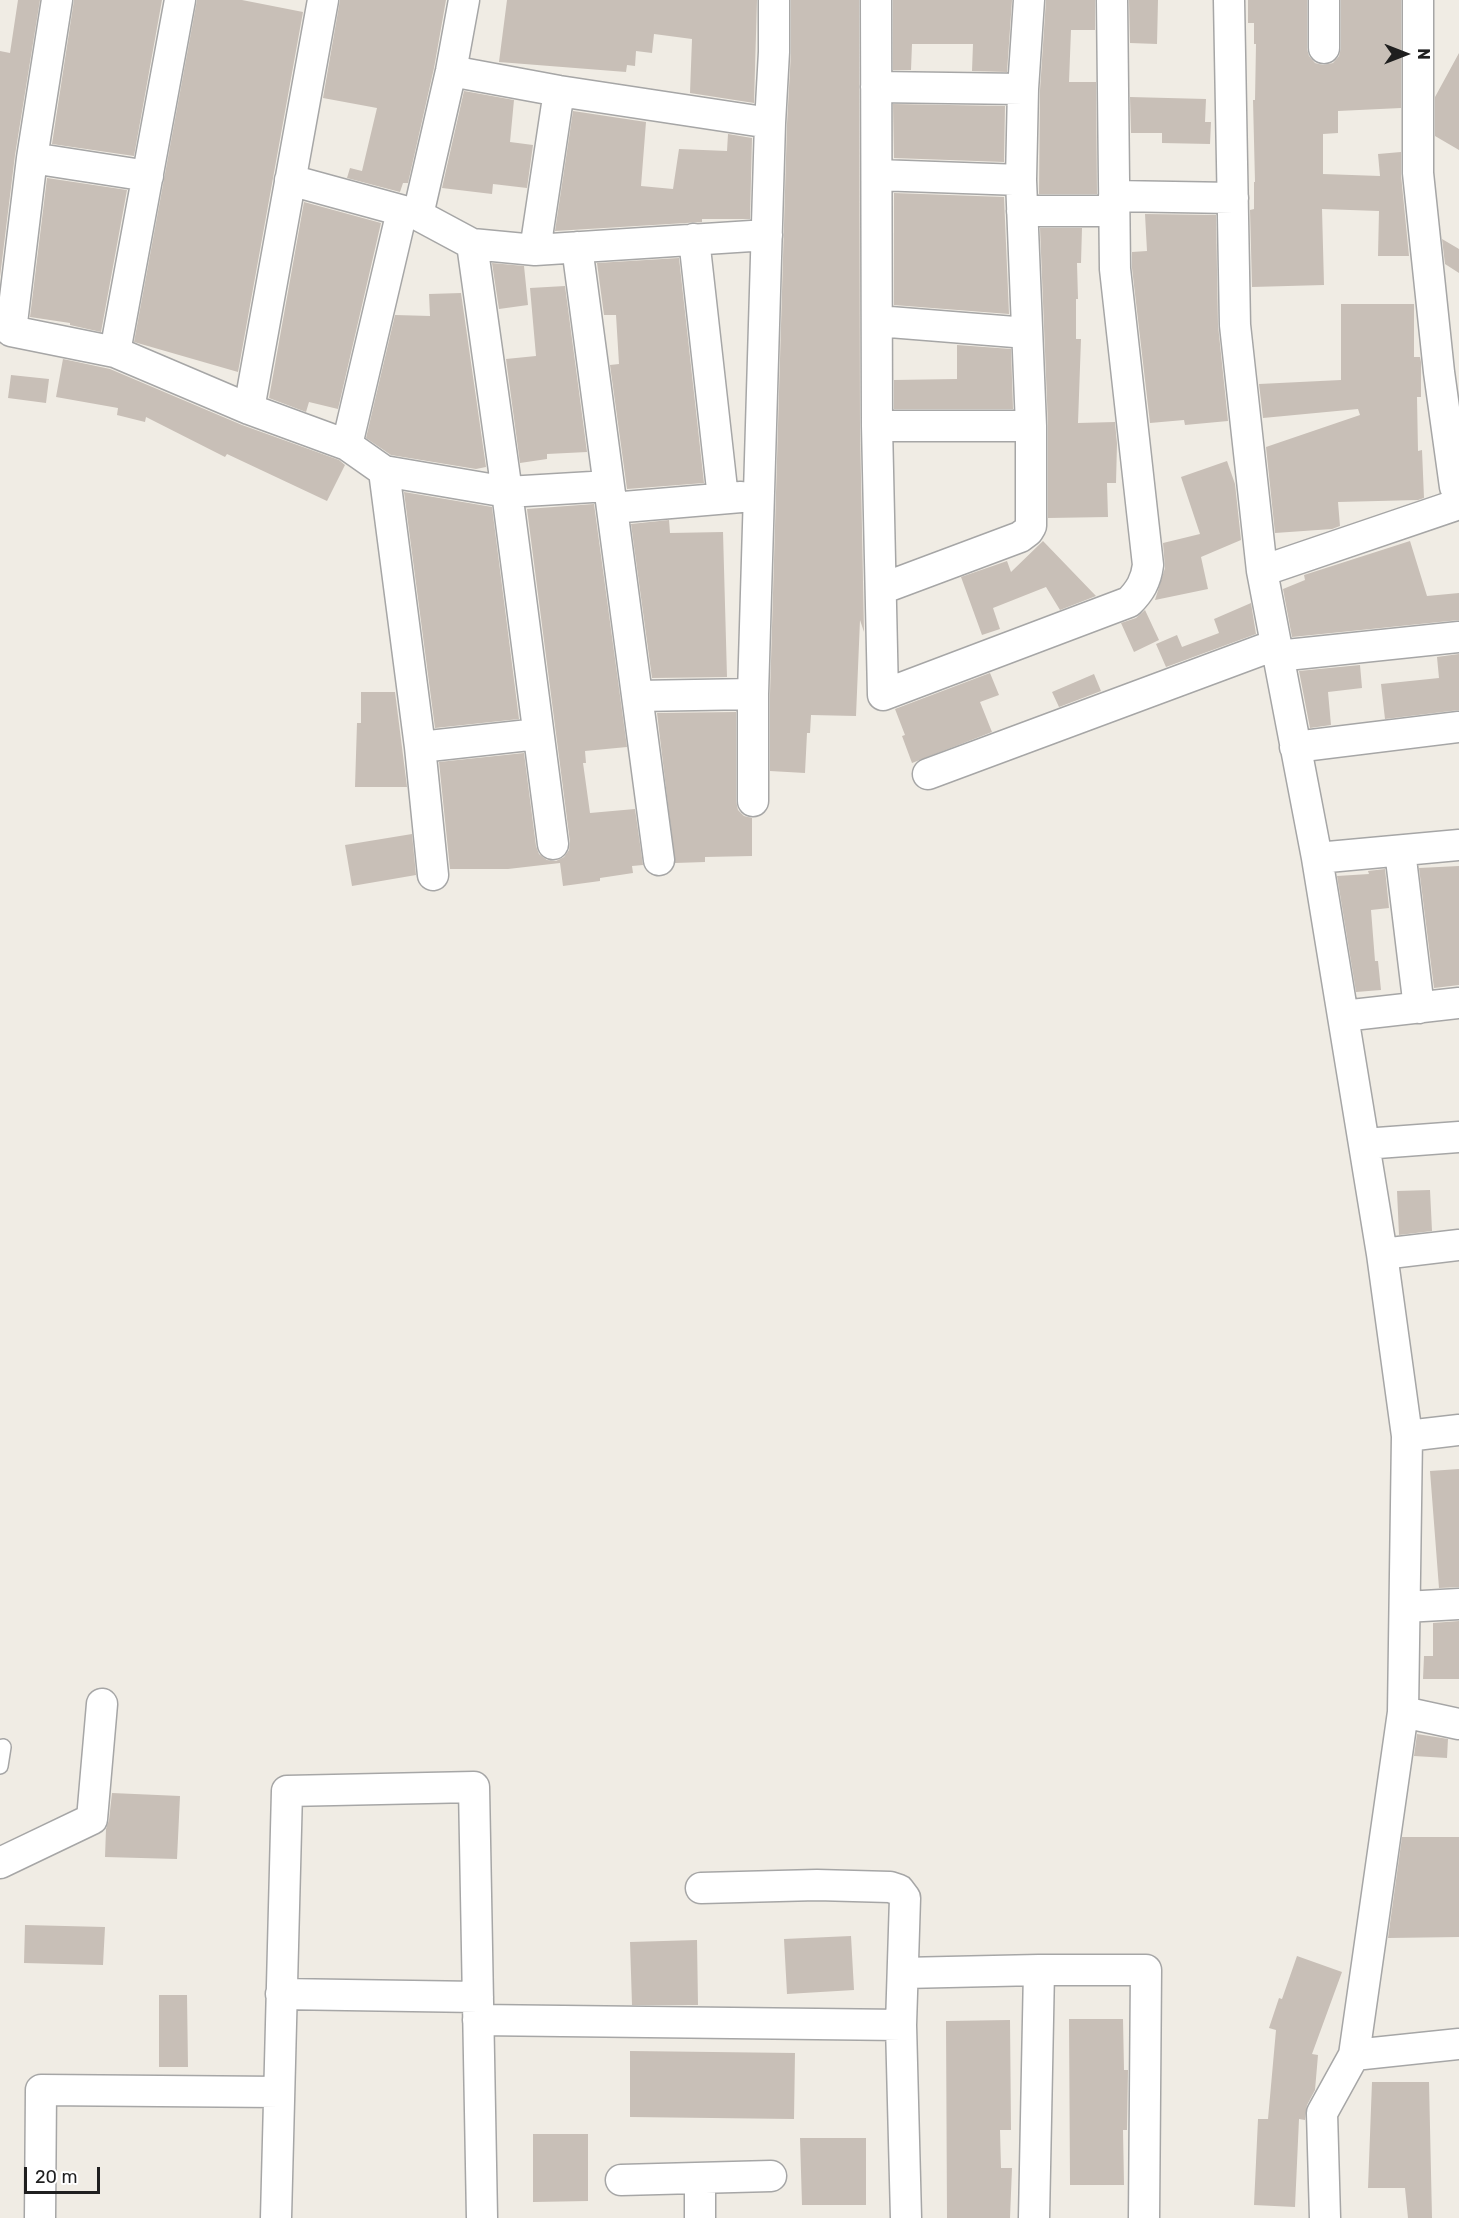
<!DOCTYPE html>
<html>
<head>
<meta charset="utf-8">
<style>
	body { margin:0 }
	#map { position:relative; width:1459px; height:2218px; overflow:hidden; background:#f0ece4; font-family:Rubik,sans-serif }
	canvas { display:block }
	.north { position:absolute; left:1375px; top:24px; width:60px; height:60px; -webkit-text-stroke:4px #fff; paint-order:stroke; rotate:90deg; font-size:16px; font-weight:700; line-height:24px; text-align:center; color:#1f1f1f }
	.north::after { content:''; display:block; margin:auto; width:21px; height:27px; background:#1f1f1f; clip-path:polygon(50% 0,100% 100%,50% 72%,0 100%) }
	.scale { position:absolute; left:24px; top:2167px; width:76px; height:27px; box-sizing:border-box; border:3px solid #1f1f1f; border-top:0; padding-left:8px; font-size:18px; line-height:21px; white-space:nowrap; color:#1f1f1f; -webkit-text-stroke:4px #fff; paint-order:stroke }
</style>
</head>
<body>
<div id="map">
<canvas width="1459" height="2218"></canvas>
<div class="north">N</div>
<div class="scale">20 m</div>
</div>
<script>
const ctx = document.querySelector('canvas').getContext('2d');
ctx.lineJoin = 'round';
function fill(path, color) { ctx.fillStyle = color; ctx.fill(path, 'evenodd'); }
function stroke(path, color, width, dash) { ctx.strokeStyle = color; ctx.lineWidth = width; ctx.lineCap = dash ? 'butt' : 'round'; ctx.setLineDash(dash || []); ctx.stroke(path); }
fill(new Path2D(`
	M18,0H40L15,155L0,277V51L10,53Z
	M74,0H162L134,156L52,144Z
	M197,0H242L303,12L238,372L134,342Z
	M340,0H446L434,68L408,183H403L400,192L347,178L350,168L362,171L377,108L323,98Z
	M507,0H757L754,103L690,93L692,39L654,34L652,53L636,51L635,66L627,65L626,72L499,62Z
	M791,0H859L860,426L864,632L860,620L856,716L811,715L810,733H807L805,773L770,771V694L787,124L791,52Z
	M893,0H1012L1007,72L972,71L973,44H912L911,70H893Z
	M1046,0H1095V30H1071L1069,82H1096L1097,194H1039L1040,90Z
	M1129,0H1158L1157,44L1130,43Z
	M1248,0H1307V49L1309,56L1315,63L1323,65L1333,63L1339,56L1341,48V0H1401V108L1338,111V133L1323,134V174L1380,176L1378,154L1401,152V175L1409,256H1378L1379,211L1322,209L1324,285L1252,287L1250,210L1254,209V182H1255L1253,100H1255L1256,44H1254V23H1248Z
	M1459,53V150L1435,136V97Z
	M464,91L514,100L510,142L533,145L527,188L493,184L492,194L442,188Z
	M1130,97L1206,99L1205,122H1211L1210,144L1162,143V133H1131Z
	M893,104L1005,106L1004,162L894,158Z
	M573,111L646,122L641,186L673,189L679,149L727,151L728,134L752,138L750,219H702V222L555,231Z
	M47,178L127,190L101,332L70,325V323L30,317Z
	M894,193L1004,197L1009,314L894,305Z
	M304,202L381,223L338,409L309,402L306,412L269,398Z
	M1145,214L1216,215L1218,325L1228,421L1185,425L1184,420L1150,423L1132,268V252L1147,251Z
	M1040,228H1082L1081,263H1077L1078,299H1076V339H1081L1078,423L1115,422L1117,444L1116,483H1107L1108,517L1048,518V425Z
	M1442,239L1459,249V273L1445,264Z
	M679,258L704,483L627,489L610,365L619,364L616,315H604L597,263Z
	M492,263L524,266L528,305L499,309Z
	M565,286L587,452L547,454V459L520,463L506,359L536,356L530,288Z
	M461,293L486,467L476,469L391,455L366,438L395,315L430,316L429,294Z
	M1341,304H1414V357H1420L1421,362V397H1417L1418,451L1422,450L1424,498L1418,500L1338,502L1340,526L1332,529L1275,533L1266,447L1360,415L1358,409L1263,418L1259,384L1341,380Z
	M957,345L1011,349L1013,409H894V380L957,379Z
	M63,359L110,369L242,425L339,460L345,465L327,501L227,454L225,457L146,417L145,422L117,415L118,408L56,397Z
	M11,375L49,379L46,403L8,398Z
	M1227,461L1235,484L1241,540L1201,557L1208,589L1155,600L1165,568L1163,543L1200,534L1181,477Z
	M404,492L492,507L519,719L435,728Z
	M594,504L627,747L585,751L586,763H583L590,813L635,809L643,865L632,866L633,873L600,878V881L563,886L560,863L508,869H450L439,762L524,753L536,846L539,854L547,860L556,861L564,857L569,850L570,842L527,509Z
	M669,520L670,533L723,532L727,677L652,678L631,524Z
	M1043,541L1096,596L1060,610L1046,587L993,608L1000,629L982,635L961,577L1007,561L1011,572Z
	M1410,541L1427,596L1459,593V620L1292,637L1283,589L1305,580L1304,575Z
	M1251,603L1256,634L1166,667L1156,644L1177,635L1182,647L1219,633L1214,619Z
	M1145,610L1159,640L1134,652L1121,623L1136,618Z
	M1459,654V710L1385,719L1381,684L1439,678L1437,657Z
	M1360,665L1362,688L1328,692L1331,725L1310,728L1299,671Z
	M990,673L999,695L980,702L992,732L912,763L902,736L905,735L895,709Z
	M1094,674L1101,691L1059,707L1052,692Z
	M361,692H395L407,787H355L357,723H361Z
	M736,712V801L738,810L744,816L752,818V856L705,857V862L675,863L657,713Z
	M412,834L416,875L352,886L345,845Z
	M1459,866V985L1434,988L1419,868Z
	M1385,869L1389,908L1371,910L1375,961H1378L1381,990L1356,992L1337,876L1369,874L1368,871Z
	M1430,1190L1432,1231L1399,1235L1397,1191Z
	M1459,1469V1587L1439,1588L1430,1471Z
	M1459,1621V1679H1423L1424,1656H1433V1623Z
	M1417,1734L1448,1739L1447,1758L1414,1756Z
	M112,1793L180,1796L177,1859L105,1857L106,1829L109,1820Z
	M1402,1837H1459V1937L1388,1938Z
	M25,1925L105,1927L103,1965L24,1963Z
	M851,1936L854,1990L787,1994L784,1939Z
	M697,1940L698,2005H632L630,1942Z
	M1297,1956L1342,1972L1312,2054L1318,2055L1315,2090L1307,2105L1305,2120L1299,2119L1295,2207L1254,2205L1258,2119H1268L1276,2030L1269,2028L1279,1998L1282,1999Z
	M159,1995H187L188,2067H159Z
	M1069,2019H1123L1124,2070H1128L1127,2130H1123L1124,2185H1070Z
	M1010,2020L1011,2130H1000L1001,2168H1012L1010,2218H947L946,2021Z
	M630,2051L795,2053L794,2119L630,2117Z
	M1372,2082H1429L1432,2218H1408L1405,2188H1368Z
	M533,2134H588V2201L533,2202Z
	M800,2138H866V2205H802Z`), '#c8bfb7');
const service = new Path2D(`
	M0,1766L3,1747`);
const minor = new Path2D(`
	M57,0L32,158L11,331L115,352L249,409L347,445L384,471L507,492L609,486
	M876,0L877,426L883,695L1129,602C1140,591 1146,581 1148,565L1115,269L1112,0
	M1229,0L1235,325L1262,571L1317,858L1382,1254L1407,1436L1403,1712L1354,2055L1322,2113L1325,2218
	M1418,0V173L1439,372L1455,487L1459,493
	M1324,48V0
	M451,71L559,91L770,123
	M876,87L1023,89
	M32,158L148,176
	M877,175L1021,180
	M290,180L418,215L472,244L535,250L767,235
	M1114,196L1233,198
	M1022,211H1114
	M418,215L451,71L464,0
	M694,239L723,498
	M472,244L507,492L553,844
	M577,247L659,860
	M535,250L559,91
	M877,321L1027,333
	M115,352L180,0
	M249,409L323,0
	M877,426H1031
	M347,445L402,211
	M384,471L420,747L433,875
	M612,508L741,497
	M1262,571L1459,504
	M881,589L1020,537L1028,531L1031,526V426L1021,180L1023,89L1029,0
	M1277,656L1459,637
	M637,696L753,694
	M420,747L538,734
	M1295,747L1459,727
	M928,774L1275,645
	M753,801V694L770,123L774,52V0
	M1400,851L1419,1008
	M1317,858L1459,845
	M1343,1016L1459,1003
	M1364,1144L1459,1137
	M1382,1254L1459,1245
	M1407,1436L1459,1430
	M1405,1607L1459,1604
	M1403,1712L1459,1724
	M0,1863L92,1819L102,1704
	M701,1888L817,1885L890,1887L899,1890L905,1898L901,2025L906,2218
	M903,1973L1039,1970H1146L1144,2218
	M281,1994L478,1997
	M478,2020L901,2025
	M1354,2055L1459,2044
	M621,2180L771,2176
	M40,2218L41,2090L279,2092
	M276,2218L287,1791L474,1787L482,2218
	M700,2218V2179
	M1034,2218L1039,1970`);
stroke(service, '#a6a6a6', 18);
stroke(minor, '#a6a6a6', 33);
stroke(service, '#fff', 15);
stroke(minor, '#fff', 30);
</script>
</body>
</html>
